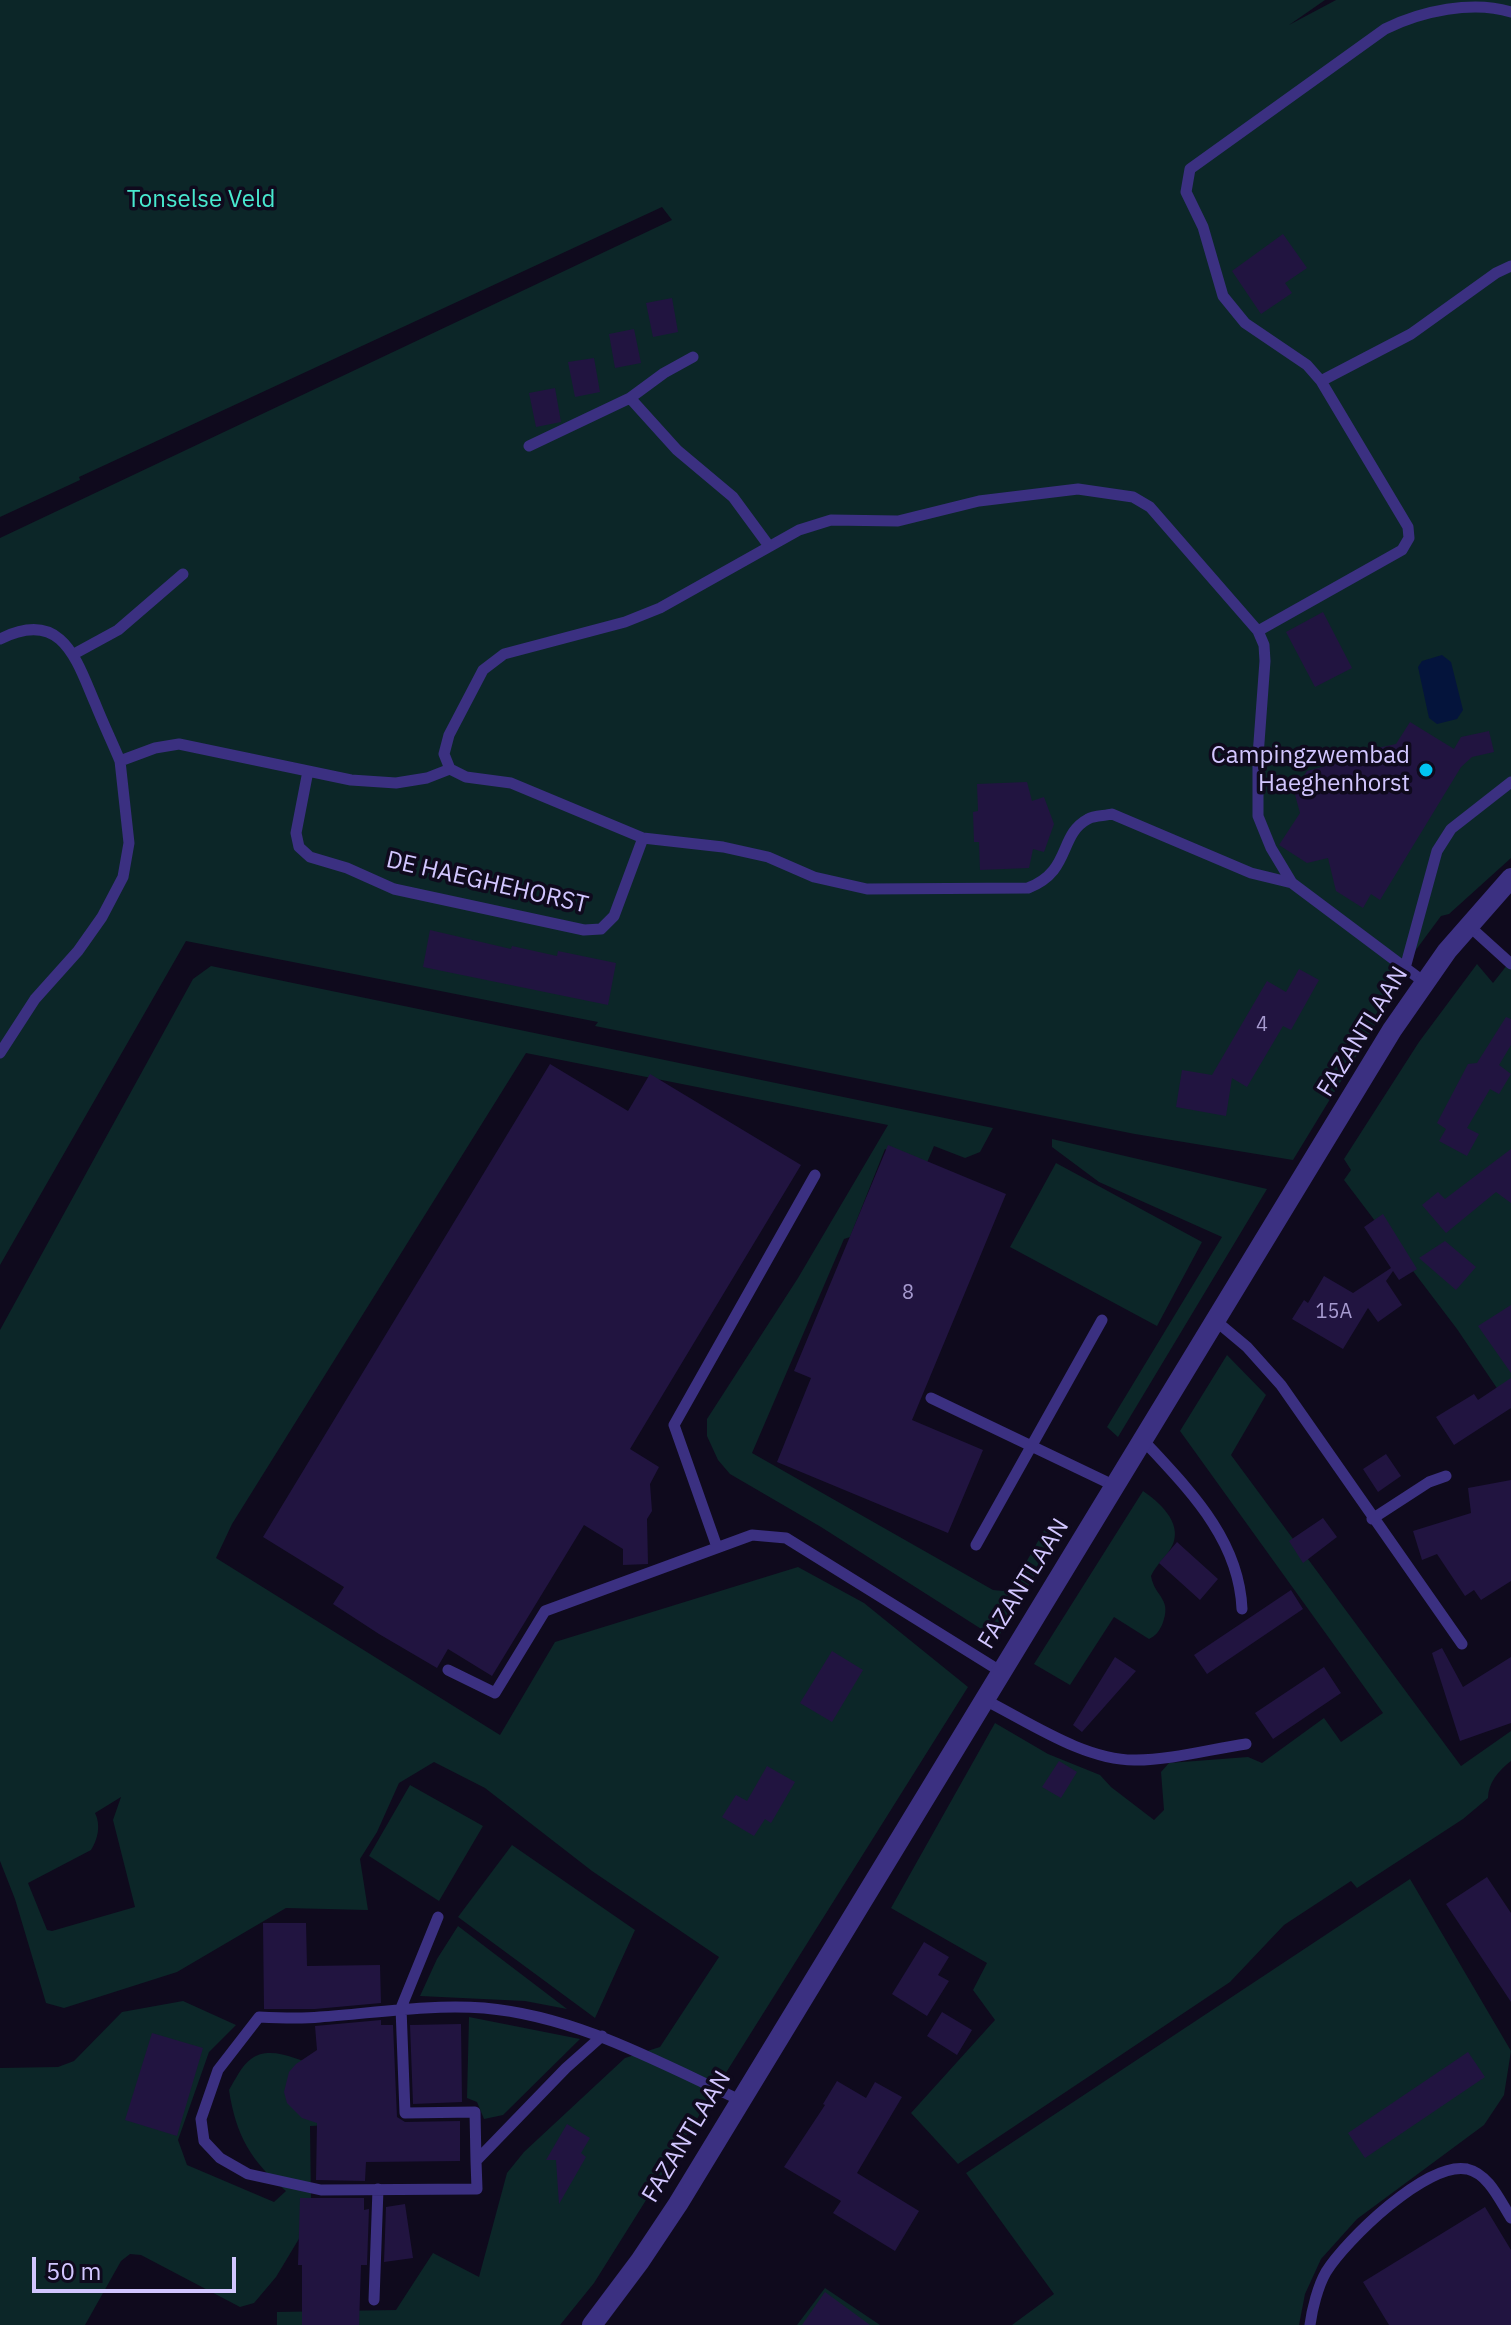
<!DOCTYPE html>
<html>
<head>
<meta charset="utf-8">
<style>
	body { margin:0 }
	#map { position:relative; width:1511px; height:2325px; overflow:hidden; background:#0f0a1d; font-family:"IBM Plex Sans",sans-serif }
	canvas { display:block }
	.scale { position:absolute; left:32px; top:2257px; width:204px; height:36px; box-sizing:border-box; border:4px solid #d2c6ff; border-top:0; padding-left:10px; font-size:24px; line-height:28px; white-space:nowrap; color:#d2c6ff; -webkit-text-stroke:6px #0f0a1d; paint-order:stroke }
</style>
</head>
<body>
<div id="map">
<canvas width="1511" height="2325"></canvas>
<div class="scale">50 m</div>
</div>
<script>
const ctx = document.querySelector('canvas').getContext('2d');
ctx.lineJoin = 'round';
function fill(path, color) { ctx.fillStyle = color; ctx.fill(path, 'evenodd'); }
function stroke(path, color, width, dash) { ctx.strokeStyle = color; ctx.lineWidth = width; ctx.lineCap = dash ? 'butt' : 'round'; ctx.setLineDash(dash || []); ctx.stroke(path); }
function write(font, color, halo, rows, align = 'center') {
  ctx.font = font + ' "IBM Plex Sans",sans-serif'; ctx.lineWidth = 7; ctx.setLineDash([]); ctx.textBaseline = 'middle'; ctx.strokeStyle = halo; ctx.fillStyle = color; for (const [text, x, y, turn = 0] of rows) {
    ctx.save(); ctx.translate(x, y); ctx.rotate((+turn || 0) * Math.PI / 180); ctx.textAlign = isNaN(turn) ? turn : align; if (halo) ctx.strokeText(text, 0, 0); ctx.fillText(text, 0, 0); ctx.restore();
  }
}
fill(new Path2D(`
	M0,0H1325L1289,25L1336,0H1511V858L1449,914L1441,916L1387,989L1394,994L1293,1160L1135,1134L595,1026L598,1022L186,941L0,1265V538L672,220L662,207L79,477L80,480L0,517Z
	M1511,960V1409L1457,1329L1344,1180L1351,1170L1344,1159L1419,1042L1477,964L1493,983Z
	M211,966L993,1128L980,1152L965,1158L934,1146L926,1165L885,1149L850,1237L844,1239L752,1453L993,1590L1003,1591L1011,1589L1046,1527L1059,1535L997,1639L821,1527L730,1474L718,1460L707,1436V1419L798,1278L888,1125L526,1053L232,1524L216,1558L500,1735L555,1642L798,1567L864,1603L968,1687L594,2283L560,2325H277V2312L396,2310L433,2253L479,2277L507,2173L524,2152L625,2058L660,2047L719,1957L592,1871L485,1788L434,1762L399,1783L377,1832L360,1859L368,1910L286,1908L177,1972L64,2008L46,2003L15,1899L0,1861V1330L193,979ZM121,1797L113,1820L135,1907L52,1931L47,1930L28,1883L91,1850C98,1839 101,1825 95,1813Z
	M1052,1139L1267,1189L1118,1437L1107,1427L1222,1237L1099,1182L1052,1147Z
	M1056,1163L1202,1242L1157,1326L1010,1247Z
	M1227,1355L1266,1395L1231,1455L1461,1766L1511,1731V1761C1499,1770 1488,1783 1488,1798L1463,1819L1357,1888L1351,1881L1284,1925L1230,1982L958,2164L911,2113L995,2020L973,1990L987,1963L891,1908L995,1723L1048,1754L1100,1775L1111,1787L1154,1820L1164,1810L1161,1772L1169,1763L1248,1757L1262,1763L1324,1718L1341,1742L1383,1713L1180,1431Z
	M1143,1491C1159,1502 1182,1522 1173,1544C1168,1556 1156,1564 1151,1576C1155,1598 1173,1598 1162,1625C1158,1633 1155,1636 1149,1639L1114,1617L1070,1685L1034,1664Z
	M410,1785L483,1826L439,1901L369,1856Z
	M512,1845L635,1930L595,2018L458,1917Z
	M1410,1879L1511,2051L1504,2095L1484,2125L1357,2219L1321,2259L1305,2294L1299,2325H1012L1054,2294L966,2173Z
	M458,1926L567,2009L525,2001L420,1996L437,1959Z
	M183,2001L236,2025L209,2052L178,2140L187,2165L274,2202L286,2191C251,2161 236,2136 229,2090C235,2080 242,2065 251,2059C269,2045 298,2059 317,2067L333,2125L310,2126L311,2199L306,2227L276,2277L254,2303L240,2307L141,2255L130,2254L121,2261L85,2325H0V2068L58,2067L74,2061L122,2012Z
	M469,2017L580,2039L503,2115L484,2119L477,2102L467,2098Z
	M825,2288L880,2325H797Z`), '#0c2628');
fill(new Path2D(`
	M1442,655L1451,662L1463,710L1457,719L1437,724L1429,718L1418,667L1422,661Z`), '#04143c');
fill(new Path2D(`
	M1283,234L1307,268L1285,283L1292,293L1261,314L1232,271Z
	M672,298L678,332L653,337L646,303Z
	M634,329L641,363L615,368L609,334Z
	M594,358L600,392L575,397L568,362Z
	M555,388L561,422L536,427L529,393Z
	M1323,612L1352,668L1315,687L1286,632Z
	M1410,722L1454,749L1461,737L1489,731L1494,752L1472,757L1461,767L1380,900L1371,894L1363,908L1336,891L1328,858L1307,863L1279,845L1300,813L1294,791L1307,771L1329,765L1333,758L1396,744Z
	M1027,782L1032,801L1044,797L1054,824L1044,852L1033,849L1029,868L980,870L979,842H974L973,812L978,811L977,784Z
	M430,930L511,949L512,946L557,956L558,951L616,963L608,1005L423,967Z
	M1299,969L1319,980L1291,1030L1283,1026L1247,1087L1232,1078L1226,1116L1176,1107L1182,1070L1212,1075L1267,981L1286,992Z
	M1506,1017L1511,1019V1045L1499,1065L1511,1074L1499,1094L1490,1089L1467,1128L1479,1134L1467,1156L1439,1141L1446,1129L1437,1123L1468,1064L1477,1063Z
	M550,1064L628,1111L650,1074L801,1165L630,1449L659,1467L650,1484L652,1511L647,1519L648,1564L623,1565V1549L584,1525L492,1676L448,1649L437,1668L379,1634L333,1604L344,1587L263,1537Z
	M888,1145L1006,1194L912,1420L983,1450L948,1533L777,1462L811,1378L794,1371Z
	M1511,1149V1203L1496,1192L1446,1233L1422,1205L1438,1192L1445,1199Z
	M1383,1214L1417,1269L1399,1280L1393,1271L1386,1281L1402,1305L1378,1322L1368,1308L1343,1349L1292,1319L1304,1300L1308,1303L1324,1276L1353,1293L1391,1268L1364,1227Z
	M1445,1241L1476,1267L1456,1290L1419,1258Z
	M1511,1305V1373L1478,1326Z
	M1511,1378V1408L1454,1445L1436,1417L1474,1394L1478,1400Z
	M1386,1454L1401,1476L1378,1492L1363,1469Z
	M1511,1480V1581L1481,1600L1474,1590L1465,1596L1437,1554L1422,1560L1413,1531L1471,1513L1468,1488Z
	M1323,1518L1337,1537L1303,1563L1289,1541Z
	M1177,1542L1218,1579L1200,1600L1159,1563Z
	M1291,1590L1303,1609L1207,1674L1194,1655Z
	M1442,1648L1463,1687L1511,1657V1723L1460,1741L1432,1653Z
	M832,1651L863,1670L832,1722L800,1703Z
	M1115,1657L1136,1671L1082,1732L1073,1725Z
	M1324,1667L1341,1693L1273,1739L1255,1713Z
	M1059,1761L1077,1772L1061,1798L1042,1787Z
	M767,1766L795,1782L771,1823L765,1819L754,1836L722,1817L736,1795L747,1801Z
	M1487,1877L1511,1913V2002L1446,1904Z
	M263,1923H306L307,1966L380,1965L381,2003L315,2009H264Z
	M924,1942L949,1957L938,1975L949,1981L927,2016L892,1994Z
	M942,2012L972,2030L957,2055L927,2036Z
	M381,2020V2025H393L397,2117L405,2122L460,2121V2161L366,2162L365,2181L316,2180L317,2123L302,2118L287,2103L284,2092L289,2072L296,2064L317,2050L315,2026Z
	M461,2024L462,2102L413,2104L410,2025Z
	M152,2033L203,2048L177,2136L125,2120Z
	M1468,2052L1485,2077L1365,2158L1348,2133Z
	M837,2081L866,2098L875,2082L902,2097L857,2173L919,2211L895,2251L833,2213L841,2201L784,2167L825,2105L823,2104Z
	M567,2124L590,2138L581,2153L586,2157L559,2204L556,2160H546Z
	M300,2198H364V2210L369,2209L367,2265H361L359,2325H302V2265H298Z
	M405,2204L413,2258L384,2262L386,2207Z
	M1485,2207L1511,2250V2325H1389L1363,2282Z
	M825,2292L870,2325H802Z`), '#211440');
stroke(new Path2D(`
	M1321,381L1411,334L1496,273L1511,266
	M630,398L664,373L693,357
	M529,446L630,398L677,450L733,497L769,546
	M1258,631L1264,645L1265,661L1258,756V816L1271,848L1292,883L1424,982
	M0,639C62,608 76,659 95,703C103,723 112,742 120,761
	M74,654L118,630L183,574
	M308,771L296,833L299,847L310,857L347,868L394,889L584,930L601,929L614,916L643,838
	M1292,883L1251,873L1112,814C1105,816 1094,815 1088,819C1058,835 1072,871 1028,888L867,889L814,877L768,857L723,847L643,838L511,783L466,777L450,769L444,754L449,735L483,670L504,654L625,622L660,608L799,530L831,520L898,521L979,501L1078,489L1133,497L1150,507L1258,631L1402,550L1409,538L1408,527L1321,381L1307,365L1245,323L1223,296L1203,227L1186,192L1190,169L1385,29C1421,11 1473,0 1511,12
	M1468,925L1511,964
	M1405,968L1437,851L1451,829L1511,782
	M0,1053L35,999L78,951L102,917L123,877L129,843L120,761L155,748L179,744L351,780L396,783L427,778L450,769
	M1216,1321L1247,1347L1281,1385L1462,1644
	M931,1398L1115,1486
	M1143,1440C1188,1489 1239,1538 1242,1609
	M1372,1519L1429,1482L1446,1476
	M976,1545L1102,1320
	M717,1547L674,1425L815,1175
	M448,1670L495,1693L545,1611L752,1535L786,1538L1000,1671
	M983,1699C1029,1722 1085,1761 1136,1760C1171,1760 1211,1749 1246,1744
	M438,1917L401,2008L405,2113L475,2112L476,2161
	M602,2036L566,2068L476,2161L477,2189L321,2190L248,2174L220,2158L204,2141L201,2119L218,2070L259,2017C279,2018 300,2019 320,2017C375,2013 429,2004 484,2008C576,2016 658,2062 740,2100
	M374,2300L378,2189
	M1310,2325C1312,2309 1318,2286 1326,2272C1346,2240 1427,2161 1467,2169C1489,2174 1500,2201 1511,2218`), '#3b3081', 11);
stroke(new Path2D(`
	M592,2325L640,2261L678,2204L1392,1030L1447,951L1511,878`), '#3b3081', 20);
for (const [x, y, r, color] of [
	[1426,770,8,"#00c4f1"]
]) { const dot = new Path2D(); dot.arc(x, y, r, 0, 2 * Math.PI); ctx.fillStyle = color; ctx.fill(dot); stroke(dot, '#0f0a1d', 3); }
write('20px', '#a69acf', null, [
	["4",1262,1025],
	["8",908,1293],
	["15A",1334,1312]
]);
write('24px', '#48e9cf', '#0f0a1d', [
	["Tonselse Veld",201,200]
]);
write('24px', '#d2c6ff', '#0f0a1d', [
	["Campingzwembad",1410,756],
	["Haeghenhorst",1410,784]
], 'right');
write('24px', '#d2c6ff', '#0f0a1d', [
	["DE HAEGHEHORST",487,883,13],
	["FAZANTLAAN",1363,1032,-58],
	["FAZANTLAAN",1024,1584,-58],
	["FAZANTLAAN",687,2137,-59]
]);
</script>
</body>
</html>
